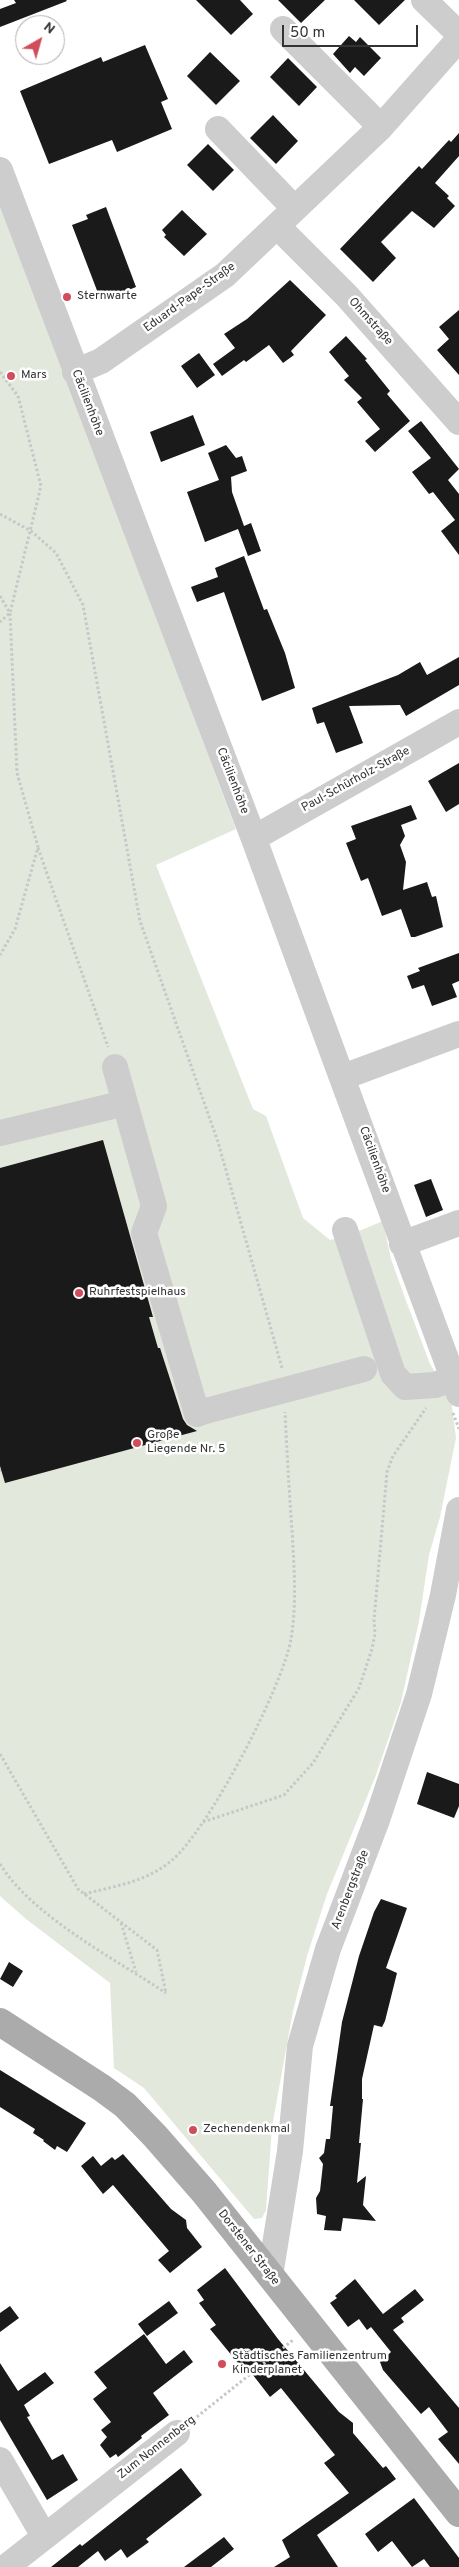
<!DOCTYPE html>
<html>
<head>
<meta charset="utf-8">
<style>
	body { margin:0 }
	#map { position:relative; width:459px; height:2567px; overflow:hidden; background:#fff; font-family:Overpass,sans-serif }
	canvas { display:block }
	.north { position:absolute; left:15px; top:15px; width:50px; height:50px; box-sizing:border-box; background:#fff; border:1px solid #adadad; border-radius:50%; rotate:38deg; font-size:14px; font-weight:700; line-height:20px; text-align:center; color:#333 }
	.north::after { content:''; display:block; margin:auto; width:18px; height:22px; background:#d24d5c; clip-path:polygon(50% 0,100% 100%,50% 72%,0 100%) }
	.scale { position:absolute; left:282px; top:25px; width:136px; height:22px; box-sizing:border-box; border:2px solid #333; border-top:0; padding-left:6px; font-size:15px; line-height:18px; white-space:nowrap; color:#333; -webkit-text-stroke:4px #fff; paint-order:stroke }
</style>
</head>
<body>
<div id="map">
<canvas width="459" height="2567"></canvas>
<div class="north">N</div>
<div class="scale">50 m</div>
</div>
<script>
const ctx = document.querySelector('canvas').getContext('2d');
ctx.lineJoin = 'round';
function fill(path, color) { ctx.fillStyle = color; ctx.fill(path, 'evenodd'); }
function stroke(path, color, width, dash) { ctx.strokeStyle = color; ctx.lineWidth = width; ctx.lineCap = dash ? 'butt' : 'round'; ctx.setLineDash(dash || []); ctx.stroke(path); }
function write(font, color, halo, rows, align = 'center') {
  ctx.font = font + ' Overpass,sans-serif'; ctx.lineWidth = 5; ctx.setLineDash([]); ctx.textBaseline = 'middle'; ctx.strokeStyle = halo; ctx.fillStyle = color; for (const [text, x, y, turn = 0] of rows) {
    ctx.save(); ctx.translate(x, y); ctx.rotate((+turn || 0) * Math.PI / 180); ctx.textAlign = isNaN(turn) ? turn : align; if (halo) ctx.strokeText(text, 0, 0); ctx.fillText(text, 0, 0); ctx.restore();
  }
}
fill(new Path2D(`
	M0,203L236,829L156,865L253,1109L266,1116L303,1218L330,1240L347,1236L383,1221L391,1259L405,1298L430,1364L451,1398L456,1438L440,1517L429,1555L419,1621L401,1702L376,1775L327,1894L307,1956L293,2011L272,2127L266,2210L262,2218L254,2219L144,2088L114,2068L110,1983L26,1919L0,1896Z`), '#e3e8dd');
fill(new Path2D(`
	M14,0H66L67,1L0,27V9L16,3Z
	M196,0H240L253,14L231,35Z
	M278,0H325L301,23Z
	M354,0H405L379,25Z
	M349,36L356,42L360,37L381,58L364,76L355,67L350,73L333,54Z
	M145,45L168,99L161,102L172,129L117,152L112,140L49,164L20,91L101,57L103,62Z
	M210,52L240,81L216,105L187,76Z
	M288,58L317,87L299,106L270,77Z
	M273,115L298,141L276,164L250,138Z
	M459,133V156L435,183L449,196L447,198L455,206L434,228L412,211L381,242L396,258L373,282L340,249L419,166L422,169L449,140L451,142Z
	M208,144L234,170L213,191L187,165Z
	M106,207L136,287L101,301L72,225L88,219L86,215Z
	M182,210L207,234L184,256L164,237L166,235L162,230Z
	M290,280L326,315L291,351L294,355L283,363L269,345L246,362L244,360L222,376L213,364L235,348L224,334L247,319Z
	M459,310V375L437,350L449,339L439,327Z
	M346,336L367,359L365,360L390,391L387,394L410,421L375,452L365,441L380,429L357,402L362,398L344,380L349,376L329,352Z
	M199,353L215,375L197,388L181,366Z
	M193,415L205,445L161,462L150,432Z
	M421,421L459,469L448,480L459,494V555L441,531L455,520L433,492L429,494L412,472L431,458L408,431Z
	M226,445L236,458L242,456L247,471L231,477L232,492L244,526L251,523L261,551L248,556L238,529L205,542L187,492L219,480L208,453Z
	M244,556L264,610L267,609L285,653L295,688L262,701L224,592L197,602L191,587L218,577L215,568Z
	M459,657V685L406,716L400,705L349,706L363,743L336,753L324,722L317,724L312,708L398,675L420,662L427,675Z
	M459,763V804L446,812L428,781Z
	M411,805L417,819L401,825L405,836L400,845L406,862L403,890L427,882L432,897L436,896L443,927L415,937H411L401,909L382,916L368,878L361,881L346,843L356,839L351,826Z
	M459,953V981L452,984L457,997L432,1006L424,985L412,989L407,976L420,971L418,968Z
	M103,1140L153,1317H149L158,1348H160L183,1419L187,1425L197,1431L5,1483L0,1466V1168Z
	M431,1179L443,1210L426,1217L414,1185Z
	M427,1772L459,1784V1806L454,1818L417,1804Z
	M381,1899L407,1908L386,1968L397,1973L385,2021L382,2027L374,2025L362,2079V2099H363L359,2143H361L357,2183L366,2176L363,2205L376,2221L343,2218L341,2231L324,2230L326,2216L317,2214L316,2198L320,2191L323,2164L319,2158L324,2153L326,2139H330L333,2106H330L342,2022L359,1956L374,1912Z
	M9,1962L23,1971L13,1987L0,1979Z
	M0,2070L86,2123L67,2152L57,2146L55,2150L43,2141L44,2140L33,2133L35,2129L0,2107Z
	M123,2154L171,2209L186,2220L187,2228L202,2247L170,2273L158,2260L169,2251L113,2185L103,2194L81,2166L93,2156L101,2166L112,2157L115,2160Z
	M225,2268L278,2339L339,2412L353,2423V2433L383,2468L386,2466L396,2479L317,2535L338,2567H274L290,2557L282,2540L349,2493L324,2463L335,2455L281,2388L270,2397L246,2366L242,2368L210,2329L216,2325L199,2303L204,2300L197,2290Z
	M355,2279L383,2314L415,2289L424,2300L401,2318L404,2322L393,2330L459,2408V2464L438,2439L448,2432L429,2407L421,2414L383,2370L380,2362L391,2352L371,2327L367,2330L359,2319L348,2327L330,2303L337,2298L335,2296Z
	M169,2301L178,2313L147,2336L138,2324Z
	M10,2306L19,2318L0,2332V2313Z
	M144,2334L166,2364L184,2350L193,2362L153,2393L169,2415L141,2436L142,2438L118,2457L116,2454L110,2458L100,2445L107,2437L101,2430L111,2422L93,2399L107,2388L94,2372Z
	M0,2363L18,2391L45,2372L54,2383L24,2405L30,2416L27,2417L52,2460L63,2454L78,2480L47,2500L0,2420Z
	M181,2468L202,2495L146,2539L149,2542L127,2558L121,2549L105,2561L98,2551L78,2567H51L80,2544L82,2546Z
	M414,2498L459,2558V2567H430L424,2559L412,2567L392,2541L378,2552L365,2534Z
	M224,2537L234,2549L211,2567H184Z`), '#1a1a1a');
stroke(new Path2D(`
	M0,372L18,396L41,486L10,613L0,622
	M0,514L31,531L56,553L83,605L140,921L218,1142L282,1368
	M0,596L10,613L17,773L38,847L15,929L0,955
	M38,848L108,1047
	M453,1413L459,1429
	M0,1470H1
	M0,1754L78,1889L157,1950L166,1993
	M203,1822L284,1795L313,1763L359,1688L372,1649L375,1634L374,1620L387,1472L393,1456L426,1408
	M0,1864C32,1916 115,1959 166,1993
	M84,1894C115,1886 146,1882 171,1861C208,1831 283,1686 291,1639C297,1603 294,1566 292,1530C289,1490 287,1451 285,1412
	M121,1923L136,1972
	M193,2420L293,2340`), '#c7c7c7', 3, [2.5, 2.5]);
stroke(new Path2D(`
	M424,0L459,34
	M283,29L381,127
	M218,129L294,208
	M0,170C83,393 170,616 254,839C323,1024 389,1209 459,1394
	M277,226L347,296L459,422
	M75,372L101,361L225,275L381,127L459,39
	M254,838L459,722
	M115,1067L125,1103
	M343,1077L459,1034
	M0,1133L125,1103L154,1206L144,1233L197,1414L202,1412
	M345,1230L393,1374L405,1387L435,1385L459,1376
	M402,1244L459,1223
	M270,2276L290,2151L300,2046L328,1949L377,1820L419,1694L443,1595L459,1510
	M0,2460L44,2536
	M6,2567L177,2433`), '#cdcdcd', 26);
stroke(new Path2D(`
	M0,2022L102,2088L125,2105L155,2136L204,2192L459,2513`), '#ababab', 28);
stroke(new Path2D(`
	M202,1412L364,1369`), '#cdcdcd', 26);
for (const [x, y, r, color] of [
	[67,297,5,"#d24d5c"],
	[11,376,5,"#d24d5c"],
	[79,1293,5,"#d24d5c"],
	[137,1443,5,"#d24d5c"],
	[193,2130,5,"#d24d5c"],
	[222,2364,5,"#d24d5c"]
]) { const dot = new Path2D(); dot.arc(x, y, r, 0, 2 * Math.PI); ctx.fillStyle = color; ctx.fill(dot); stroke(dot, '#fff', 2); }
write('12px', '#333', '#fff', [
	["Sternwarte",77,297],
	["Mars",21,376],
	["Ruhrfestspielhaus",89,1293],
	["Große",147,1436],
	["Liegende Nr. 5",147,1450],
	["Zechendenkmal",203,2130],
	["Städtisches Familienzentrum",232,2357],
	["Kinderplanet",232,2371]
], 'left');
write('12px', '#333', '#fff', [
	["Eduard-Pape-Straße",190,298,-36],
	["Ohmstraße",370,322,48],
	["Cäcilienhöhe",87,403,69],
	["Paul-Schürholz-Straße",356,780,-29],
	["Cäcilienhöhe",232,781,69],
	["Cäcilienhöhe",374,1160,70],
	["Arenbergstraße",351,1890,-69],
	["Dorstener Straße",248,2248,52],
	["Zum Nonnenberg",157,2448,-38]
]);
</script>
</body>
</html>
